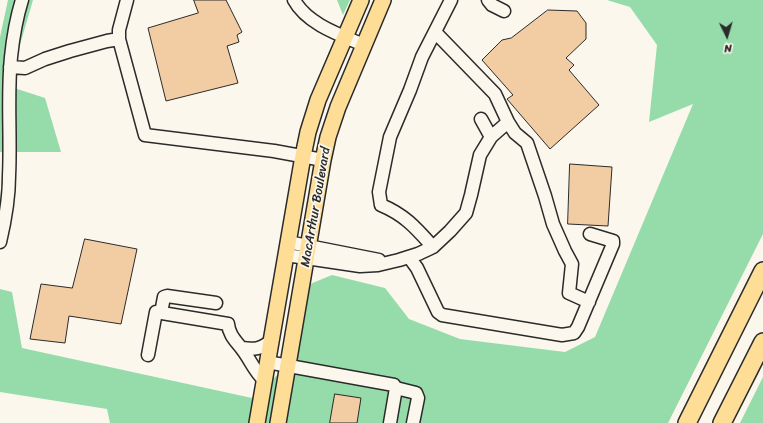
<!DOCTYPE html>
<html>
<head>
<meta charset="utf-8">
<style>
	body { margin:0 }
	#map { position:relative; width:763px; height:423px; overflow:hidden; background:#fbf7ec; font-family:Sriracha,sans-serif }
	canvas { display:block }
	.north { position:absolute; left:707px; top:16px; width:40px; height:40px; -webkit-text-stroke:3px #fbf7ec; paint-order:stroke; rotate:175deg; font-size:11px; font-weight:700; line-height:16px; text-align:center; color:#2b2b2b }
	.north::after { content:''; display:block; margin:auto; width:14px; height:18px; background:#2b2b2b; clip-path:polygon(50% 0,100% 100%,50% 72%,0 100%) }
</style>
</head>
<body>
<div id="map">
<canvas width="763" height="423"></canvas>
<div class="north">N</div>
</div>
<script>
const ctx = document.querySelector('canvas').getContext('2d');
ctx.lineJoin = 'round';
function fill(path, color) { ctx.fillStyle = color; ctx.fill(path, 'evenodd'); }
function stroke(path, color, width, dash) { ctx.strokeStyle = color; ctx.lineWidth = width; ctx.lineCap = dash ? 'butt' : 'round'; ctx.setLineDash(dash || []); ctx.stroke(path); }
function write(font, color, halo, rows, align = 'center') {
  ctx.font = font + ' Sriracha,sans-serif'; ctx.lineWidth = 3.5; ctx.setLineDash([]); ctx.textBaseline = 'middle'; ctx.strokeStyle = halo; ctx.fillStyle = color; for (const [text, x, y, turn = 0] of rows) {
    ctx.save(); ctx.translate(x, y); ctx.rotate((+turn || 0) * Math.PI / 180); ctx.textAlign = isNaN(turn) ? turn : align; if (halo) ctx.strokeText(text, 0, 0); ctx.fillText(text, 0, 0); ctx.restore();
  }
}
fill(new Path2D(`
	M8,0H33L8,86L45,98L61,152H0V37Z
	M337,0H350L343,15Z
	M607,0H763V234L668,423H110L107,409L0,392V289L12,292L22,348L252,398L298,356L310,284L332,275L385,288L409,319L460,339L565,352L595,337L693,104L649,122L657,45L630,7Z
	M763,377V423H740Z`), '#95dcaa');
const building = new Path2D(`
	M194,0H226L242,32L237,35L239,42L227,46L238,83L166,101L148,28L198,13Z
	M548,10L577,11L586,23V39L566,58L574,65L569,70L599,105L550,149L507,99L513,95L482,60L502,40L511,38Z
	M570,164L612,167L608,226L568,224Z
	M85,239L137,249L121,324L69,316L65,343L30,339L41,284L72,288Z
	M335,394L361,398L357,423H330Z`);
fill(building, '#f2cca2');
stroke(building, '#2b2b2b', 1);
const minor = new Path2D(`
	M127,0L119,30V39L145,135L274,151L323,160
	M294,0C307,24 340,35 364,45
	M488,0L492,5L504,11
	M435,32L495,94L508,122
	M10,67L25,68L45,59L70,51L107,41L119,39
	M481,119L491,137
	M0,242C5,221 9,198 9,176C11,136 7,96 11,57C13,38 16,19 22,0
	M288,242L379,260
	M433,247C416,228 405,215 381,205L379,192L390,137L410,90L422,57L451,0
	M286,255L360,266L378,265L399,260L418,254L433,247L450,231L466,213L471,195L480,155L491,137L508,122L515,133L527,143L545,196L553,224L565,251L572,264L569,293L589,302
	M409,257L417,268L438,312L442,315L562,335L574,333L578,327L613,244V241L590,234
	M161,313L164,297L167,296L216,303
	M242,348C255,350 260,349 271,341
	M148,355L156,312L228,324C229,335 236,341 242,349C250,359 254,371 264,380
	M267,362L394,385L396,388L416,393L418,398L413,423
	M390,423L396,388`);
const major = new Path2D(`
	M257,423L303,156L308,132L318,100L361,0
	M278,423L323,160L328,137L338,107L383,0`);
const highway = new Path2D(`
	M687,423L763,271
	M722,423L763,342`);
stroke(minor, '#2b2b2b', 15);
stroke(major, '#2b2b2b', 18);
stroke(highway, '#2b2b2b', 20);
stroke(minor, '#fbf7ec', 12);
stroke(major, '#fedd96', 15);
stroke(highway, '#fedd96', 17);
write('13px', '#2b2b2b', '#fbf7ec', [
	["MacArthur Boulevard",316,207,-80]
]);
</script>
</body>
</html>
